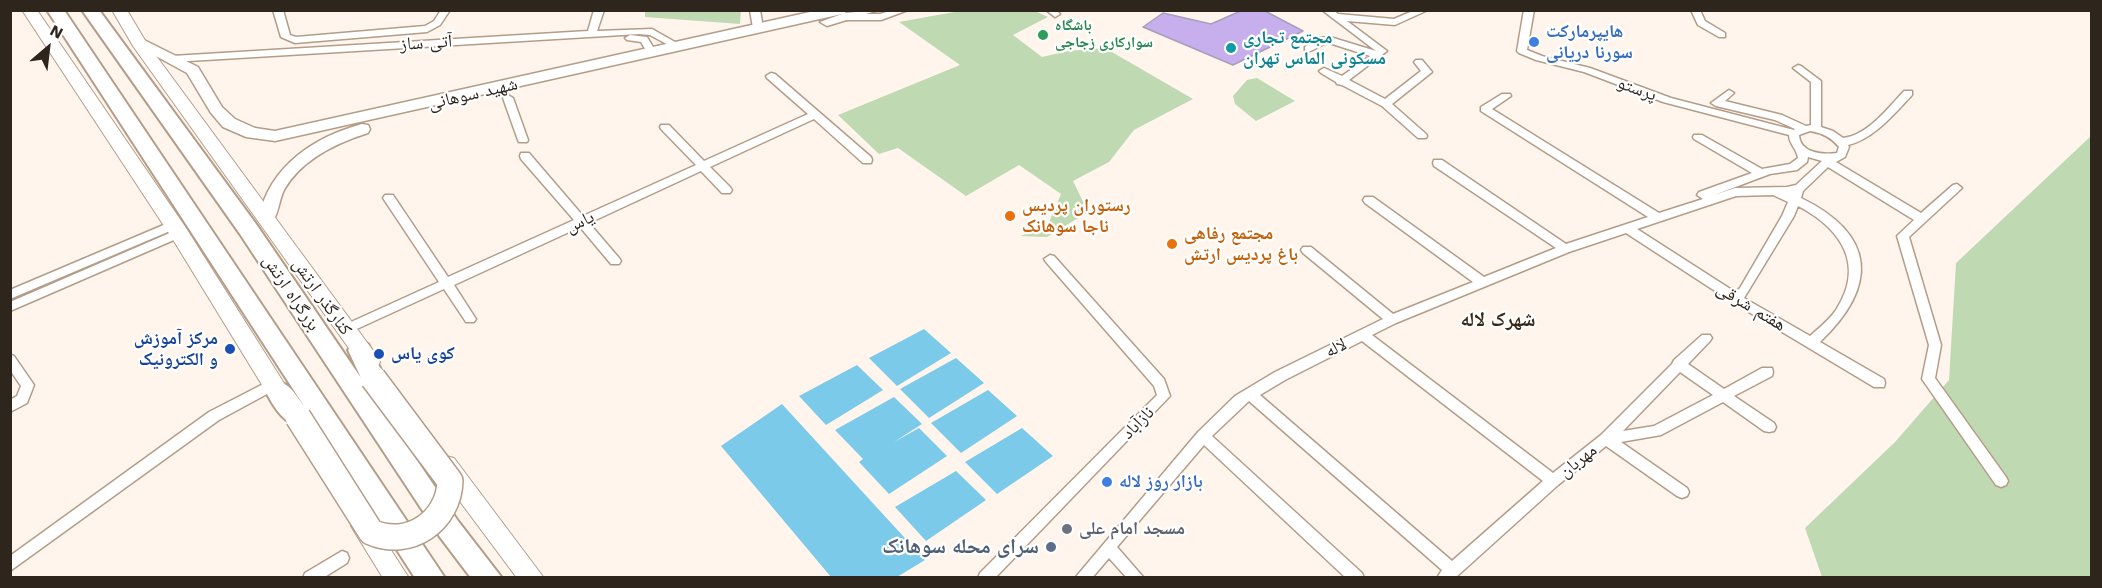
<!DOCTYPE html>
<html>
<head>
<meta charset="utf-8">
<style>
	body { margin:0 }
	#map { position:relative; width:2102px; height:588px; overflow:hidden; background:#fff5ec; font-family:"Work Sans",sans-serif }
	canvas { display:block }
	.frame { position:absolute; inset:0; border:12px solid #2e251c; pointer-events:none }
	.north { position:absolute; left:18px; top:18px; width:60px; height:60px; -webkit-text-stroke:4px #fff; paint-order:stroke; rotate:28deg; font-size:16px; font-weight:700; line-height:24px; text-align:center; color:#2e251c }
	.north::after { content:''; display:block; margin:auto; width:21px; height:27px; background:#2e251c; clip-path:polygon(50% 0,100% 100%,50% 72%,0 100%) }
</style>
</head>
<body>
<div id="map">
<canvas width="2102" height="588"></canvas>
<div class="frame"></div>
<div class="north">N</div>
</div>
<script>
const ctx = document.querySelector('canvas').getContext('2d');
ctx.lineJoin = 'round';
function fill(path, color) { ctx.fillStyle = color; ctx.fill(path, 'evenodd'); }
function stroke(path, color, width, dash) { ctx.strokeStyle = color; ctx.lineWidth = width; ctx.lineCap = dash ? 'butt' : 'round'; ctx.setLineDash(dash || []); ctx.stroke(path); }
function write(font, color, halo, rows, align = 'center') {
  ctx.font = font + ' "Work Sans","Noto Naskh Arabic",sans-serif'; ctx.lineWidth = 4.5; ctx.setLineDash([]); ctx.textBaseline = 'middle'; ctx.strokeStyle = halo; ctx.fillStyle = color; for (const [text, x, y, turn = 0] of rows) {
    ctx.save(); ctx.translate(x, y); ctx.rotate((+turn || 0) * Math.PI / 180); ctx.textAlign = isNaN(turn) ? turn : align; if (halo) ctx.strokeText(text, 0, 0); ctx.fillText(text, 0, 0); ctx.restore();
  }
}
fill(new Path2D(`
	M645,11H741L740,24L645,17Z
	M960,11H1035L1048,17L1013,35L1042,57L1068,51L1105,48L1193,99L1134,130L1109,162L1073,181L1088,212L1047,237L1020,236L1047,227L1061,194L1019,165L966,196L898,148L879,154L838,115L960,65L899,22Z
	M1257,78L1295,101L1256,121L1235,104L1233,96L1247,80Z
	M2091,136V577H1822L1805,528L1895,442L1949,380L1956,263Z`), '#bfdab2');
fill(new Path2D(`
	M924,329L951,353L897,386L869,358Z
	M956,358L984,383L929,418L900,389Z
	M857,365L883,390L826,425L799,396Z
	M988,390L1017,416L961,453L931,423Z
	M894,397L922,424L894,442L919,428L947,456L889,494L859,462L863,459L835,430Z
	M782,404L925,560L897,577H831L721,446Z
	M1022,428L1053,456L997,494L965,462Z
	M956,471L986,500L926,541L895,507Z`), '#7bcaea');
const building = new Path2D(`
	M1243,10H1263L1303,31L1233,65L1143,27L1163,13L1211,24Z`);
fill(building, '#c7afee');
stroke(building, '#a89eba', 1.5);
const street = new Path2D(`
	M273,10H283L290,35L296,37L425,26L434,21L441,10H450L440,25L427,32L295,43L281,37Z
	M594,10H604L597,31L652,29L682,46L677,49L674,48L650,35L639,34L172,62L167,59L172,56L588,31Z
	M750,10H760L763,28L761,30H755L753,28Z
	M893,10H908L881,20H847L842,17L847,14H880Z
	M1046,10H1056L1060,14L1055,17Z
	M1322,10H1333L1338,14L1394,19L1415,10H1428L1395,25L1347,21L1387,51L1349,80L1385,99L1421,71L1414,62L1416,60H1422L1432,72L1392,104L1426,134L1427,136L1426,138H1418L1382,106L1342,85L1337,84L1336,82L1321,73L1319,71L1324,68L1342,76L1370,56L1329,43C1320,43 1314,53 1305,51V47L1319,38L1330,37L1376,51Z
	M1524,10H1534L1527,50L1542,56L1590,68L1671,98L1794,130L1795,129L1775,120L1716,106L1711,103L1729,90L1734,93L1725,101L1782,115L1806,126L1811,125V82L1793,68L1798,65L1801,66L1821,81V127L1833,131L1843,138C1867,136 1889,107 1904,91H1912V95C1894,114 1874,139 1848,145L1849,147L1845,157L1836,162L1921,213L1953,185L1957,184L1962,188L1909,237L1941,345L1935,378L2006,477L2008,481L2006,485L2001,487L1996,485L1922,379L1929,345L1897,236L1914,220L1828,167L1803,191L1801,198C1877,235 1878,287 1820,342L1884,379L1885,383L1884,387H1874L1732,302L1626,233L1569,252L1396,323L1372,335L1553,473L1601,435L1672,364L1674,360L1702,335H1710L1712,338L1710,341L1688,364L1724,389L1762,368H1772L1773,372L1772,376L1734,396L1774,423L1776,427L1774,431L1769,432L1764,431L1723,402L1661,435L1621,442L1687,488L1689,492L1687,496L1682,498L1677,496L1606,446L1558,485L1455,578H1437L1442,570L1249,401L1212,436L1362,573L1364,578H1346L1204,445L1117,547L1144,578H1127L1109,558L1092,578H1075L1198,432L1235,396L1275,372L1383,319L1303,253L1301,250L1303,247H1311L1393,314L1473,282L1365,203L1363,200L1365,197H1373L1484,277L1556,248L1434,166L1433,163L1434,160H1442L1566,244L1648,217L1481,111V107L1502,94H1510L1511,96L1492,109L1659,213L1703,199L1697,195L1699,192L1752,173L1694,139L1693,137L1694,135H1702L1762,169L1790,164L1798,158C1797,149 1789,144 1789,135L1663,102L1584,72L1536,60L1519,53L1517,51ZM1810,131C1822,133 1831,137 1839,147L1837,153C1822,155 1800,153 1799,135ZM1808,157L1822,161L1796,185L1787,187L1735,188L1714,195L1770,174L1797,170L1807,162ZM1773,195L1788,202L1782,216L1740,288L1735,292L1637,229L1736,196ZM1798,206C1840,228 1866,264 1836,310C1829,320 1819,328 1810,336L1744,298L1794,216ZM1362,341L1543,481L1452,561L1260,395L1285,380ZM1680,372L1713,395L1654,426L1623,431Z
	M1691,10H1700L1705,21L1725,33V37H1719L1698,25Z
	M630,35L647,37L656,52L654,54H648L641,42L627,40L625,38Z
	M771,73L775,74L871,157L872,160L871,163H863L814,119L710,167L730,187L732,190L730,193H722L701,171L589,223L619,258L621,261L619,264H611L580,227L454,285L474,316L476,319L474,322H466L444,289L348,333H340L338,330L340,327L439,282L383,198L385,195H393L448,277L574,220L521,159L520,156L521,153H529L583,216L696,165L661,129L660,127L661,125H669L704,161L808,114L767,78L766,76Z
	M508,95L513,98L528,140L527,142H519L518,140L503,98Z
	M173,221L179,225L177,228L10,299V290Z
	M179,229L185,233L183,236L10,311V302Z
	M1050,255L1054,256L1164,379L1170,396L995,578H978L980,573L1157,395L1154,386L1046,262L1044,259Z
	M10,354L14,356L34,385L27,403L10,412V400L17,396L21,386L10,370Z
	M273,379L278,380L279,384L278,388L219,420L10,571V556L209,412Z
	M342,551L347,553L349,558L347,563L323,578H303L305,573Z`);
const secondary = new Path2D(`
	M819,10H847L845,13L879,10L827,26L820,22L842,14L275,141L246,137L223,127L211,113L187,73L132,43L139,39L144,40L198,67L222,107L235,119L255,128L275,131Z
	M362,124L368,125L370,129L368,133C336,143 301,160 284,190C279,200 279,212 273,221H261L259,217C270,166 314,137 362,124Z`);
const primary = new Path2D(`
	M22,10H37L186,228L294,399L297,405L294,411L286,414L278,411L172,238Z
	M112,10H127L146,42L377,356L380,362L377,368L370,370L363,368L133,46Z
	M446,456L454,458L544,578H517L438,472L435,465L438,458Z
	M363,516L371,519L409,578H383L351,526L355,519Z`);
const highway = new Path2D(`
	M47,10H64L445,578H415L309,414L310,417L307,424C287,431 273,406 265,390L268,383C287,377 294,393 304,406Z
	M82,10H99L256,224L361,378L348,350L352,344L360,341L368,344L385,378L381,385L373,388L366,385L458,521L502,578H471L440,537L240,234Z`);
stroke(street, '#b49d88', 3);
stroke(secondary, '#b49d88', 3);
stroke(primary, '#b49d88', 2);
stroke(highway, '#b49d88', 4);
fill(street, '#fff');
fill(secondary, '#fff');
fill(primary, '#fff');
fill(highway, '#fff');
const highwayBridge = new Path2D(`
	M298,417L371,532C409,549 449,521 450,481L373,378`);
stroke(highwayBridge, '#b49d88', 28, []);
stroke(highwayBridge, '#fff', 25);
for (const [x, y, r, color] of [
	[1043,35,6,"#2e9e5b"],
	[1534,42,6,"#3f7fe0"],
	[1231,48,6,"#0f9aa8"],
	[1010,216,6,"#e8710a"],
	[1172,244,6,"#e8710a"],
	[230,349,6,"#1a4fb4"],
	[379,354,6,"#1a4fb4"],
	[1107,482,6,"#3f7fe0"],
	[1067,529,6,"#6b7280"],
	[1051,547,6,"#5c6f8a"]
]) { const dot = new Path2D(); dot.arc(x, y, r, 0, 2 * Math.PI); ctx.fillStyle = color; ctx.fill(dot); stroke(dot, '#fff', 2); }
write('bold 15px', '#27864d', '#fff', [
	["باشگاه",1055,26],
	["سواركاری زجاجی",1055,43]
], 'left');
write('bold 18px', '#366cbe', '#fff', [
	["هایپرمارکت",1546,32],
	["سورنا دریانی",1546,53],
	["بازار روز لاله",1119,482]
], 'left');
write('bold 18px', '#0d838f', '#fff', [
	["مجتمع تجاری",1243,38],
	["مسکونی الماس تهران",1243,59]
], 'left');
write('18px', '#2e251c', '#fff', [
	["آتی ساز",426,43,-4],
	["پرستو",1637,89,20],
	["شهید سوهانی",473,94,-13],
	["یاس",580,222,-25],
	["بزرگراه ارتش",291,293,56],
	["کنارگذر ارتش",322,297,55],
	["هفتم شرقی",1751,307,31],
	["لاله",1336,348,-26],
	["نازآباد",1138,423,-45],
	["مهربان",1578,461,-38]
]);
write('bold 18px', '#c56008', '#fff', [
	["رستوران پردیس",1022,206],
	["ناجا سوهانک",1022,227],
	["مجتمع رفاهی",1184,234],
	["باغ پردیس ارتش",1184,255]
], 'left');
write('bold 18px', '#164399', '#fff', [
	["مرکز آموزش",218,339],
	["و الکترونیک",218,360],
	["کوی یاس",391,354,"left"]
], 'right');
write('bold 18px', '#5b616d', '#fff', [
	["مسجد امام علی",1079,529]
], 'left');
write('bold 20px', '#3a2715', '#fff', [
	["شهرک لاله",1498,320]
]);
write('bold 21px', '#4e5e75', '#fff', [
	["سرای محله سوهانک",1039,547]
], 'right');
</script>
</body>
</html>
